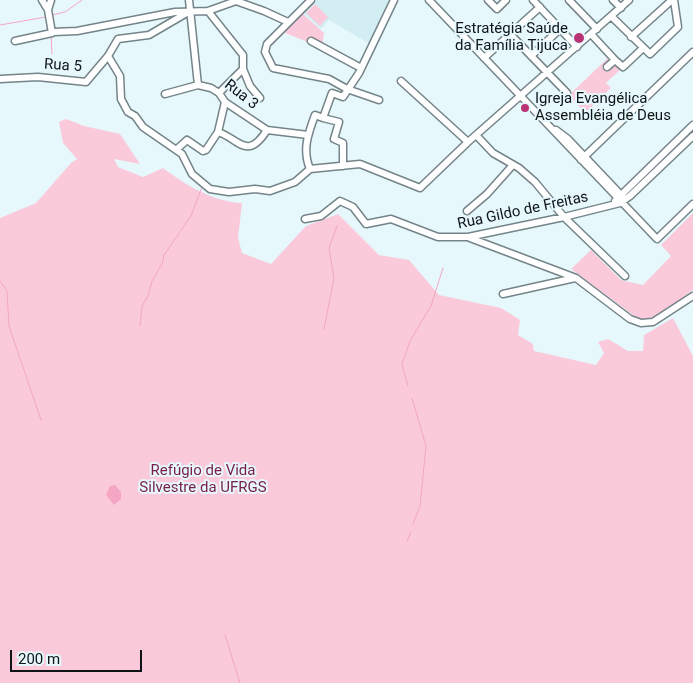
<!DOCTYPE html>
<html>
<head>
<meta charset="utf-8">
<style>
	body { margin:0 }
	#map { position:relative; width:693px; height:683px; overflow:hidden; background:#e6f8fc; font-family:Roboto,sans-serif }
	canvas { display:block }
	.scale { position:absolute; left:10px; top:650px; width:132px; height:22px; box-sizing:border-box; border:2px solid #0f1516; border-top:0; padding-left:6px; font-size:15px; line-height:18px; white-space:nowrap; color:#0f1516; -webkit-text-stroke:4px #e6f8fc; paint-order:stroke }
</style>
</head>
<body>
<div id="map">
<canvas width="693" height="683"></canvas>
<div class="scale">200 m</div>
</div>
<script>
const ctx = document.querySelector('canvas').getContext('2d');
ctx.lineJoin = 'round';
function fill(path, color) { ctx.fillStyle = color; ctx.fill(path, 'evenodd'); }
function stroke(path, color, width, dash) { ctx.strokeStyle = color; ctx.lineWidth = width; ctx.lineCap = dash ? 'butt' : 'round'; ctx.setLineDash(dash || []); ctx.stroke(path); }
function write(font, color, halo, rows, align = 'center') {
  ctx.font = font + ' Roboto,sans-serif'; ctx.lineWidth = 4; ctx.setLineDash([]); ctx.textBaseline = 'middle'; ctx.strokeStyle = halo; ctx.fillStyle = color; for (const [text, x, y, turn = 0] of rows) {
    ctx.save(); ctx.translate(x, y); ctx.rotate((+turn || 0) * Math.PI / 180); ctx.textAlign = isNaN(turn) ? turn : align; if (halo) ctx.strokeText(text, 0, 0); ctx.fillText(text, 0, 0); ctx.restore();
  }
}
fill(new Path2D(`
	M314,0H391L370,44L329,20L321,29L302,12Z`), '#d3eef3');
fill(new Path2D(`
	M315,4L328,17L320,26L306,13Z
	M302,13L324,33L322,48L283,32Z
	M609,57L621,69L606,83L611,88L585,113L569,95Z
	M66,119L84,126L120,134L140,164L114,159L118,167L143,177L163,168C186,185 213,202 242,203L238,238L242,253L271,264L306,226L338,214L379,255L409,260L439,295L501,308L520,320L518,335L533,344L534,351L596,365L604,353L598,342L608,339L628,351H643L644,335L673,318L693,356V683H0V218L36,203L71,163L77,159L63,143L59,122Z
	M693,213V290L654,320L637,318L571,269L591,250L621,280L643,285L671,256L661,245Z`), '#facadb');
fill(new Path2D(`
	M115,485L121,492V499L114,505L106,495L110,486Z`), '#f4a6c3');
stroke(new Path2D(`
	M52,15L65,12L82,0
	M0,25L46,17
	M51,35L52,54
	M0,281L7,291L9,326L41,420
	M140,326L142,306L148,296L152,281L162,264L164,255L191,216L202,187
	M324,329L334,278L329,248L337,226
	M408,386L402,364L410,341L431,306L443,268
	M412,398L426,446L420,506L413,524
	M407,541L411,532
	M225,635L240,683`), '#f4a6c3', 1);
const minor = new Path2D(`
	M42,0L48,10
	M189,0L198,85L211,88L219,93L225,102L267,130L308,135
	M311,0L267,44L265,52L273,68L329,79L347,89L379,100
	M429,0L657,239L693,204
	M488,0L497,9L506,0
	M533,0L577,47
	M569,0L597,29
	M613,0L621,8
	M208,11L243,55V69L250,86L260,98
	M611,16L650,54L678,27L674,0
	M53,32L77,31L175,12L208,11L236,1L264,11L288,22
	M510,34L567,93
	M591,34L615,60L607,67
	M631,37L672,0
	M15,41L52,33L48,10L51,0
	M311,41L361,68
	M108,56L120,76L121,99L128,112L135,116L143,127L182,154L192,174L210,189L229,192L255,189L270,191L295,182L310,169L360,164L420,188L468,142L629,0
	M531,56L560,29
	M484,58L540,7
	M615,60L623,67L642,49
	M0,79L38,77L86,82L108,56L118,39L149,35L185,14
	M401,81L468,142
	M219,93L243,69
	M165,94L198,85
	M556,130L568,139L623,197
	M218,132C238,138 247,162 267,130
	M476,135L493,153L519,168L535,182L564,217L625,276
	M176,150L187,140L203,151L206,150L218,132L225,102
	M581,160L693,52
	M343,166V143L334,139L339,122L323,118L332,93L343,97L359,73L394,0
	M310,169C302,150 308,134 315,115L323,118
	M615,201L693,125
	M467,211L487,194L512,166
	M305,219L321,216L340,201L353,207L366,224L391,219L438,237H468L564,217L620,203L630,196L693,136
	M470,238L576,278L630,319L641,323L653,322L693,296
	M503,294L575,278`);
stroke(minor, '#748488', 9);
stroke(minor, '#fff', 6);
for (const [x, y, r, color] of [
	[579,38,6,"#ba3475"],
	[525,108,5,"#ba3475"]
]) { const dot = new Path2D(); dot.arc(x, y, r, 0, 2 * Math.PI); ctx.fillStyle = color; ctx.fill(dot); stroke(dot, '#e6f8fc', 2); }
write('15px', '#0f1516', '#e6f8fc', [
	["Estratégia Saúde",568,29],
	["da Família Tijuca",568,46],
	["Igreja Evangélica",535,99,"left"],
	["Assembléia de Deus",535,116,"left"]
], 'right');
write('15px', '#0f1516', '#e6f8fc', [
	["Rua 5",63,66,4],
	["Rua 3",241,95,38],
	["Rua Gildo de Freitas",523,211,-12]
]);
write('15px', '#781f4a', '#e6f8fc', [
	["Refúgio de Vida",203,471],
	["Silvestre da UFRGS",203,488]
]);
</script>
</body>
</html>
